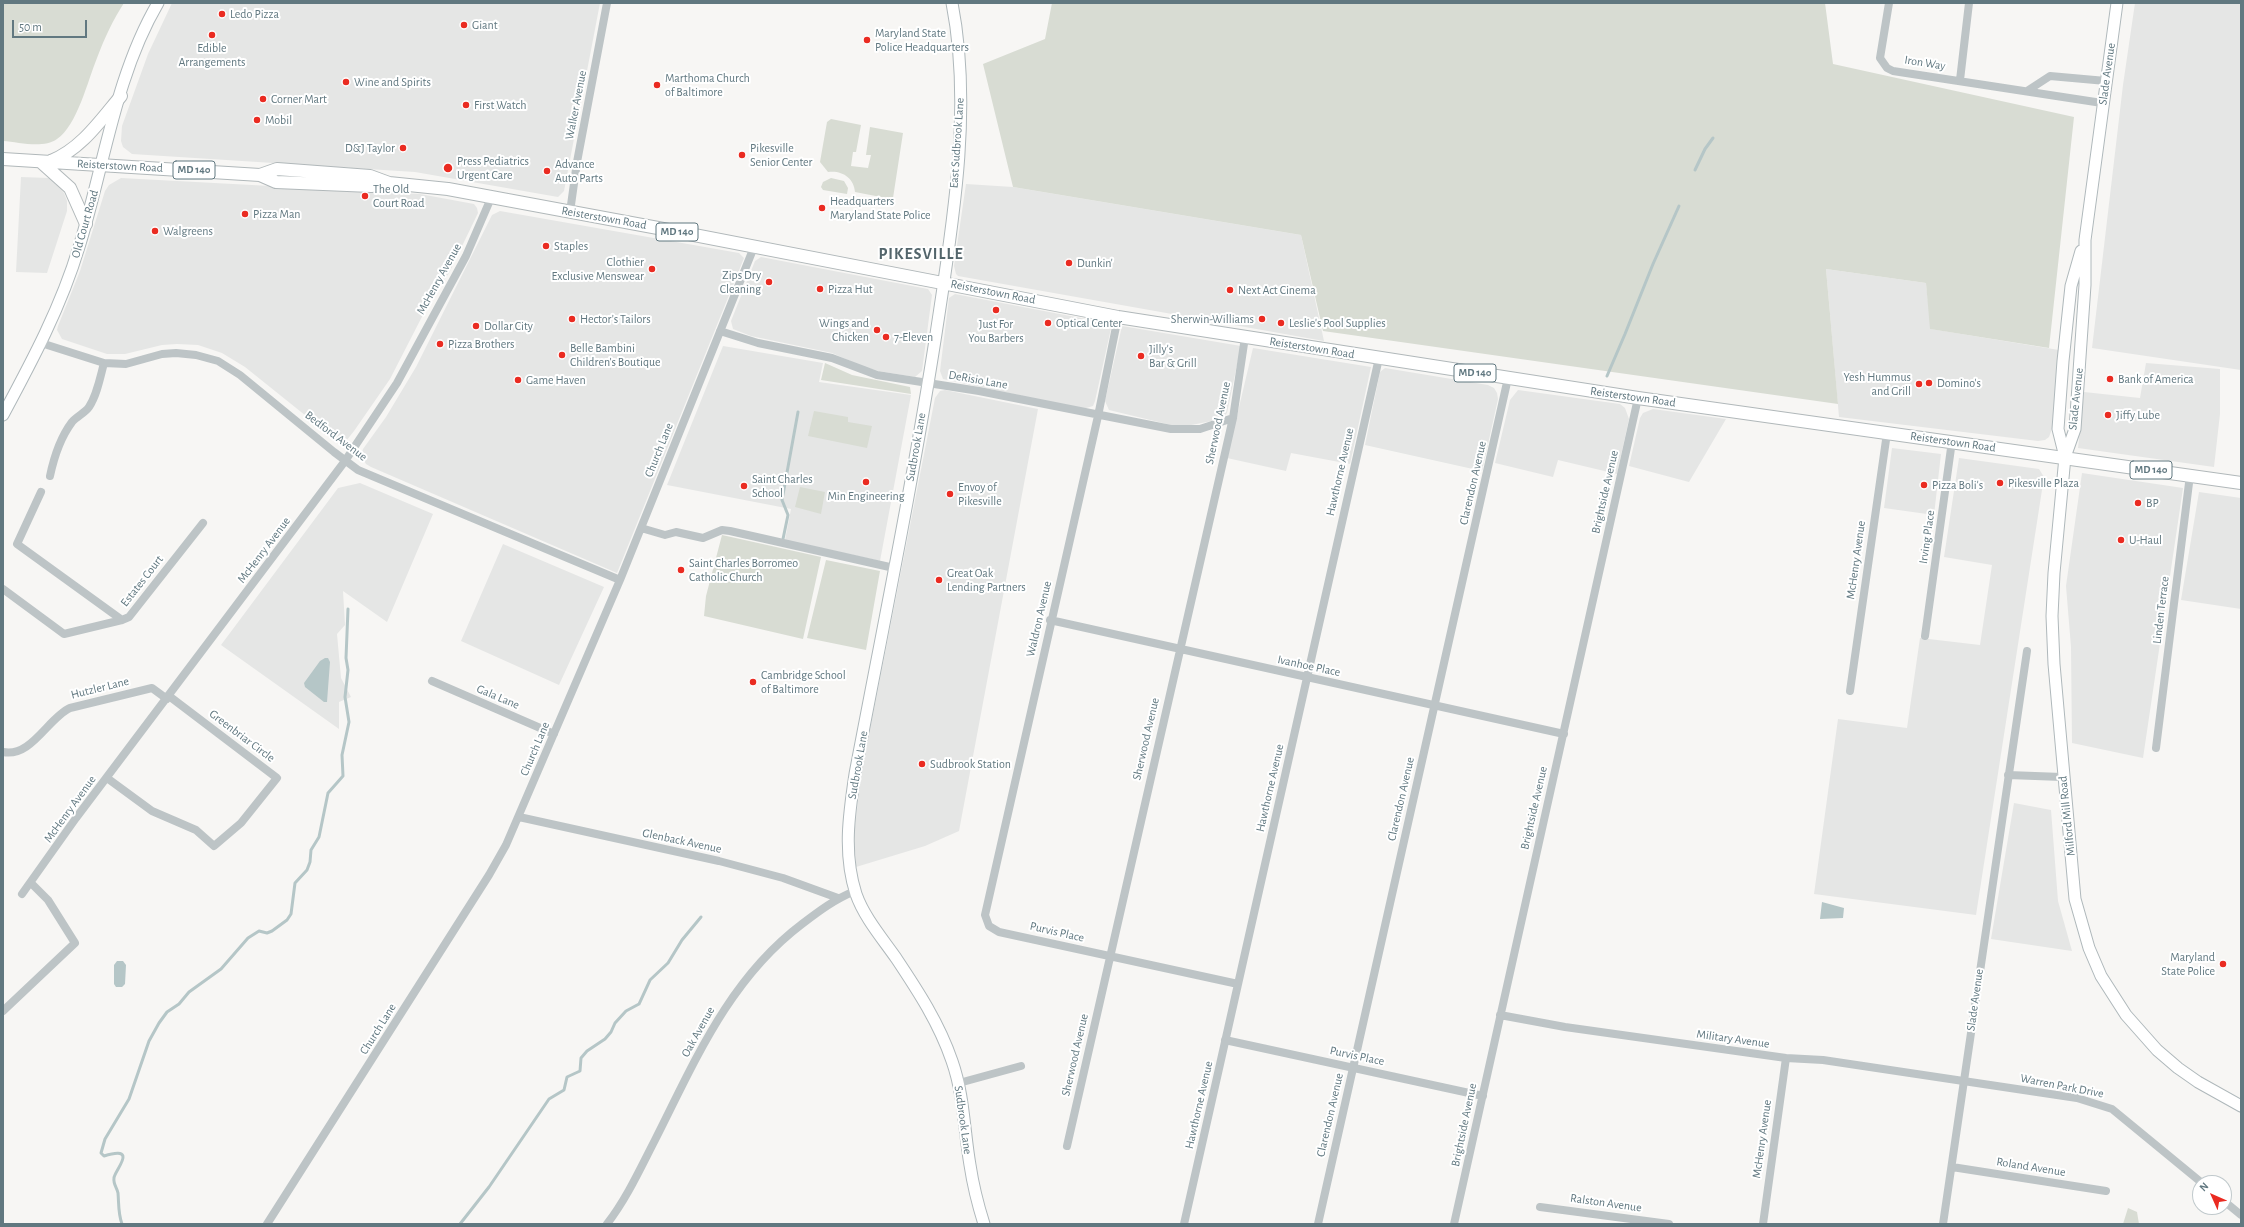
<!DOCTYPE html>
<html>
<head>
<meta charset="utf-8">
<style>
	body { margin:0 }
	#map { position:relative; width:2244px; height:1227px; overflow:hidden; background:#f7f6f4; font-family:"Alegreya Sans",sans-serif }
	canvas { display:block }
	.frame { position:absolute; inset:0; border:4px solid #617880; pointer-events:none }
	.north { position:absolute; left:2192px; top:1175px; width:40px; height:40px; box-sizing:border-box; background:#fff; border:1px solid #c0c9cc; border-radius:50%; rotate:315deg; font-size:11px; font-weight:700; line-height:16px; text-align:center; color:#617880 }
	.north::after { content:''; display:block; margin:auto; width:14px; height:18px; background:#ea2b21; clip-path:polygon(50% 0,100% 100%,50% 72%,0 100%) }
	.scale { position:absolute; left:12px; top:20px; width:75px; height:18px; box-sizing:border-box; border:2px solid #617880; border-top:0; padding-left:5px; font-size:12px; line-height:14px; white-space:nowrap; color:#617880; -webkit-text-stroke:3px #fff; paint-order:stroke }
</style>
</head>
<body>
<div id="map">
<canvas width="2244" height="1227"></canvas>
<div class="frame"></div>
<div class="north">N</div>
<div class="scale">50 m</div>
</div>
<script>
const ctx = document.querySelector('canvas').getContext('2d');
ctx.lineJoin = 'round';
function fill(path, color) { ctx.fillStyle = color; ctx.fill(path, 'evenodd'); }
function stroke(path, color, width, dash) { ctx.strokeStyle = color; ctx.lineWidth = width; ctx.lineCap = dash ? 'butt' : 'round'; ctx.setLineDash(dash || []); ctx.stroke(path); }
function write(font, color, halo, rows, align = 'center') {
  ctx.font = font + ' "Alegreya Sans",sans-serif'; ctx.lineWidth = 4; ctx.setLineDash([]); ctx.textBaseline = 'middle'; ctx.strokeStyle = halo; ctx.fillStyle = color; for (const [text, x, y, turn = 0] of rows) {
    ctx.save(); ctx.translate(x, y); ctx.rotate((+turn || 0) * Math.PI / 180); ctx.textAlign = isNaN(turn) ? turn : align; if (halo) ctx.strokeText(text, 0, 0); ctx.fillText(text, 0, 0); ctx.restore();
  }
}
fill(new Path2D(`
	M172,3H600L564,191L558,197L415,172L132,154L123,147L121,141L122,126L148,54Z
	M2135,3H2241V370L2092,348L2123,85Z
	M21,177L49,178L54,180L64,193L67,201V211L47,273L16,272Z
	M121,178L420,194L474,204L477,208L478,213L449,273L428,305L390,379L354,431L346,441L341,444L245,367L222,353L198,345L177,344L162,345L125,354H107L62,339L57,330L58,326L80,271L105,191L109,185Z
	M966,184L1013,187L1301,235L1324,341L958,276L956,274L954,266Z
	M500,211L739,253L744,258L617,573L371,467L366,464L361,455L363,449L386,417L416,367L492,215Z
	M761,257L928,289L932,295L922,371L915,377L878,371L859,365L832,353L751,336L733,329L731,321L755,261Z
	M1826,269L1926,283L1931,329L2059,350L2053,426L2049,437L2045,440L2038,441L1839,417Z
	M955,294L1112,324L1095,401L1093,406L1083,409L943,379L940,371L949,298Z
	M1122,326L1241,346L1227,413L1223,417L1212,421L1186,426L1171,425L1109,410L1105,401Z
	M723,346L823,363L819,382L911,395L880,561L785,540L791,509L667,485Z
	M1253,348L1371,367L1350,464L1291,453L1286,471L1227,458Z
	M2146,363L2220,369V414L2214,467L2078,448L2084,392L2140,398Z
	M1385,368L1488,385L1494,388L1497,393L1498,399L1482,471L1365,445L1380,372Z
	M945,390L1038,409L959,831L925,846L856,867L854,835L861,776L935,398L940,391Z
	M1518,390L1620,404L1625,408L1629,419L1617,474L1558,460L1553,477L1495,463L1510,400Z
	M1653,409L1726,419L1689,482L1629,466L1640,418L1643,413Z
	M1892,448L1941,454L1934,515L1884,508Z
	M1959,458L2039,469L2044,477L1976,915L1814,894L1838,719L1907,728L1920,638L1980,645L1992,565L1944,557Z
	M2082,473L2183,488L2143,758L2072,743L2071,647L2066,586Z
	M360,483L433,514L387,622L343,591L345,625L337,634L341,678L351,697L339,702V729L221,645L338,488Z
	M2199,492L2241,498V609L2181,600Z
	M503,544L604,587L559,685L461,641Z
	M2014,803L2051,810L2058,901L2072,951L1991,939Z`), '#e5e6e5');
fill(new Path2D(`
	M3,3H124C113,20 104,39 97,58C88,80 77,126 57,139C43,149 19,142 3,141Z
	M1052,3H1825L1833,64L2074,117L2049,348L1930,329L1926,283L1826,269L1838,404L1323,331L1301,235L1013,187L983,64L1045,39Z
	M831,119L861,125L856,152H853L851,166L868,168L871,155H866L870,127L903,133L893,198L891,199L855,192C854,178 842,170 828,172L820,162L827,122Z
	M831,178L844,181L848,188L847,194L823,190L821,187L823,182Z
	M825,363L852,375L910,387L911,394L821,380Z
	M814,411L848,417V422L872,426L867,448L808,436Z
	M800,487L825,492L821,514L795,507Z
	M722,535L821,557L803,639L704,616L706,596Z
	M826,560L880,571L866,650L807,638Z
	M2128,1208L2137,1212L2139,1224H2123Z`), '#d8dcd3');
fill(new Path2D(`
	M325,658H328L330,662L327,702H324L305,687L304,683L320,661Z
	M1822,902L1844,908L1843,918L1820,919Z
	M117,961H123L126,965L125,984L122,987H116L114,984V965Z`), '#b5c6c7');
stroke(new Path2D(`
	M1695,170L1705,149L1713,138
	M1607,376L1625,334L1653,264L1679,206
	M783,539L788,515L782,500L798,412
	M122,1224C118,1213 119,1205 118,1193C117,1188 113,1184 114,1178C114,1171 140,1145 104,1156L101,1153L105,1139L129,1099L149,1041L159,1023L167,1012L179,1004L189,992L221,969L248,938L259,931L267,933L272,931L287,920L291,914L295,883L307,870L310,862L311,850L319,837L328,793L343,776L342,755L349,722L345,697L348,670L346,658L348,609
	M460,1224L489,1187L549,1099L564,1090L567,1077L580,1071L581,1058L587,1051L605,1039L611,1032L615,1023L626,1011L639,1004L650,980L668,963L682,940L701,917`), '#b5c6c7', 3);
const secondary = new Path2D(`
	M952,3C973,110 952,228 936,334C913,481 883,627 855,774C849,814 843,854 856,894C864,917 882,938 896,958C918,991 939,1023 952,1061C964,1095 964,1130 970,1165C973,1185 978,1205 984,1224
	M2117,3L2085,240V285L2075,429L2065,457L2054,573L2052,616L2054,664L2075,899L2089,948L2101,976L2126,1015L2157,1050L2178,1068L2198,1082L2241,1106
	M3,415C32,361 61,307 79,247C104,167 115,76 158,3
	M2065,457L2058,429L2063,361L2071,286L2081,251`);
const primary = new Path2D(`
	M3,159L260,175L277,169L370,176L389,183L448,189L658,228L1118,317L1638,398L2241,483
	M51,161C81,149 100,121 121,96
	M41,162L70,188L86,224
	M260,175L276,182L371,186L388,183`);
stroke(secondary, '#afb8bb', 13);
stroke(primary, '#b1b8ba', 14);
stroke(new Path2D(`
	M1889,3L1880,58L1887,68L1893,71L2102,103
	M1960,80L1969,3
	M2027,91L2050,76L2106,81
	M570,212L577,162L607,3
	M1118,317L1098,416L985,915L989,926L999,932L1238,984
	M720,331L758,343L832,358L877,375L979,391L1171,429H1200L1233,418
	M41,343L104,363L126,364L162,354L176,353L196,355L218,361L240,375L334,452L358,470L620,580
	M50,476C54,457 60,438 72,422C77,416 85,413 89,407C97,395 100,378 104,363
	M41,492L17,544L122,620
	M641,528L665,535L676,532L703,538L722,530L730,531L894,568
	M3,589L64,634L122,620L129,617L203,523
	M1050,620L1564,734
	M1925,636L1952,441
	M432,681L554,734
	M1850,691L1887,433
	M2156,748L2190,475
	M3,752C31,758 48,718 70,708L152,688L167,699
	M2008,775L2062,777
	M107,778L152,811L196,830L214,846L241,823L277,778L169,696
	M519,817L719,861L783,878L838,898
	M22,894L76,818L345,461L397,383L466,256L491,198
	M3,1011L75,943L48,900L31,883
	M1500,1015L1565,1027L1786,1058L1823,1060L2077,1098L2112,1109L2202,1183
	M1225,1040L1483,1096
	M959,1083L1021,1066
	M1067,1146L1233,418L1245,337
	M1952,1167L2106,1191
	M2224,1201L2241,1215
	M1540,1207L1669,1224
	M267,1224L489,875L506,845L620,580L754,247
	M607,1224C627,1198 640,1169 655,1140C695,1061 729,979 802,924C819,911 835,899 855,891
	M1184,1224L1379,358
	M1318,1224L1508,378
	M1454,1224L1638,398
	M1763,1224L1786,1058
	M1943,1224L2027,651`), '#bdc4c6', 8);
stroke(secondary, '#fff', 11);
stroke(primary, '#fff', 12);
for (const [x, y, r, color] of [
	[222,14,4,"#ea2b21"],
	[464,25,4,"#ea2b21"],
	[212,35,4,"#ea2b21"],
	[867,40,4,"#ea2b21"],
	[346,82,4,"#ea2b21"],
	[657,85,4,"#ea2b21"],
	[263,99,4,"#ea2b21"],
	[466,105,4,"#ea2b21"],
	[257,120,4,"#ea2b21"],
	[403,148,4,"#ea2b21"],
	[742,155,4,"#ea2b21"],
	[448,168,5,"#ea2b21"],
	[547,171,4,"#ea2b21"],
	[365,196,4,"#ea2b21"],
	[822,208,4,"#ea2b21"],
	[245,214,4,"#ea2b21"],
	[155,231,4,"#ea2b21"],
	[546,246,4,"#ea2b21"],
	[1069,263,4,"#ea2b21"],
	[652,269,4,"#ea2b21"],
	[769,282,4,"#ea2b21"],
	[820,289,4,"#ea2b21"],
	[1230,290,4,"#ea2b21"],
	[996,310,4,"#ea2b21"],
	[572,319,4,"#ea2b21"],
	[1262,319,4,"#ea2b21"],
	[1048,323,4,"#ea2b21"],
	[1281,323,4,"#ea2b21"],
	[476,326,4,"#ea2b21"],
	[877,330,4,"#ea2b21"],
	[886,337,4,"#ea2b21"],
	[440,344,4,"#ea2b21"],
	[562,355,4,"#ea2b21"],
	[1141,356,4,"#ea2b21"],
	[2110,379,4,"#ea2b21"],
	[518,380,4,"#ea2b21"],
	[1929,383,4,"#ea2b21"],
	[1919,384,4,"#ea2b21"],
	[2108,415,4,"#ea2b21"],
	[866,482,4,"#ea2b21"],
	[2000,483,4,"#ea2b21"],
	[1924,485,4,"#ea2b21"],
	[744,486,4,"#ea2b21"],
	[950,494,4,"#ea2b21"],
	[2138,503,4,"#ea2b21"],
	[2121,540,4,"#ea2b21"],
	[681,570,4,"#ea2b21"],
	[939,580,4,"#ea2b21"],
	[753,682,4,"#ea2b21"],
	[922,764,4,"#ea2b21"],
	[2223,964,4,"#ea2b21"]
]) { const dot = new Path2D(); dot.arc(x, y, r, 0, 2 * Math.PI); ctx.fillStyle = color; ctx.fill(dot); stroke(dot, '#fff', 1.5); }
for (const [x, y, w] of [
	[194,170,42],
	[677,232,42],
	[1475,373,42],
	[2151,470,42]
]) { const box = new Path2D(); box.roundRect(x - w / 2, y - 9, w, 18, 3); ctx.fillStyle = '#fff'; ctx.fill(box); stroke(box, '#617880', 1); }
write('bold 11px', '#617880', null, [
	["MD 140",194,170],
	["MD 140",677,232],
	["MD 140",1475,373],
	["MD 140",2151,470]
]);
write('12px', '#617880', '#fff', [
	["Ledo Pizza",230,14],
	["Giant",472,25],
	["Maryland State",875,33],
	["Police Headquarters",875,47],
	["Edible",212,48,"center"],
	["Arrangements",212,62,"center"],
	["Marthoma Church",665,78],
	["of Baltimore",665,92],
	["Wine and Spirits",354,82],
	["Corner Mart",271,99],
	["First Watch",474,105],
	["Mobil",265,120],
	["D&J Taylor",395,148,"right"],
	["Pikesville",750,148],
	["Senior Center",750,162],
	["Press Pediatrics",457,161],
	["Urgent Care",457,175],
	["Advance",555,164],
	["Auto Parts",555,178],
	["The Old",373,189],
	["Court Road",373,203],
	["Headquarters",830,201],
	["Maryland State Police",830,215],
	["Pizza Man",253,214],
	["Walgreens",163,231],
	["Staples",554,246],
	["Clothier",644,262,"right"],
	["Exclusive Menswear",644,276,"right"],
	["Dunkin'",1077,263],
	["Zips Dry",761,275,"right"],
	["Cleaning",761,289,"right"],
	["Pizza Hut",828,289],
	["Next Act Cinema",1238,290],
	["Hector’s Tailors",580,319],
	["Sherwin-Williams",1254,319,"right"],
	["Wings and",869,323,"right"],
	["Chicken",869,337,"right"],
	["Optical Center",1056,323],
	["Leslie's Pool Supplies",1289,323],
	["Just For",996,324,"center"],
	["You Barbers",996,338,"center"],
	["Dollar City",484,326],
	["7-Eleven",894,337],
	["Pizza Brothers",448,344],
	["Belle Bambini",570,348],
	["Children’s Boutique",570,362],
	["Jilly's",1149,349],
	["Bar & Grill",1149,363],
	["Yesh Hummus",1911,377,"right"],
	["and Grill",1911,391,"right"],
	["Bank of America",2118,379],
	["Game Haven",526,380],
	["Domino's",1937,383],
	["Jiffy Lube",2116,415],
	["Saint Charles",752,479],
	["School",752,493],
	["Pikesville Plaza",2008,483],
	["Pizza Boli's",1932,485],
	["Envoy of",958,487],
	["Pikesville",958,501],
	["Min Engineering",866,496,"center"],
	["BP",2146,503],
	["U-Haul",2129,540],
	["Saint Charles Borromeo",689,563],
	["Catholic Church",689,577],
	["Great Oak",947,573],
	["Lending Partners",947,587],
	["Cambridge School",761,675],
	["of Baltimore",761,689],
	["Sudbrook Station",930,764],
	["Maryland",2215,957,"right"],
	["State Police",2215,971,"right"]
], 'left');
write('12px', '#617880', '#fff', [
	["Iron Way",1925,63,9],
	["Slade Avenue",2107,74,-82],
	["Walker Avenue",576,105,-79],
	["East Sudbrook Lane",957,143,-86],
	["Reisterstown Road",120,166,3],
	["Reisterstown Road",604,218,10],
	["Old Court Road",85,224,-74],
	["McHenry Avenue",439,279,-61],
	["Reisterstown Road",993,292,11],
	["Reisterstown Road",1312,348,9],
	["DeRisio Lane",978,380,10],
	["Reisterstown Road",1633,397,8],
	["Slade Avenue",2076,399,-84],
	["Sherwood Avenue",1218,423,-78],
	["Bedford Avenue",336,436,37],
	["Reisterstown Road",1953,442,8],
	["Sudbrook Lane",916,447,-80],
	["Church Lane",659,450,-68],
	["Hawthorne Avenue",1340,472,-77],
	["Clarendon Avenue",1473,483,-77],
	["Brightside Avenue",1605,492,-77],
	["Irving Place",1927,537,-82],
	["McHenry Avenue",264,550,-53],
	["McHenry Avenue",1856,560,-82],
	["Estates Court",142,581,-52],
	["Linden Terrace",2161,610,-83],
	["Waldron Avenue",1039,619,-77],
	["Ivanhoe Place",1309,666,12],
	["Hutzler Lane",100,688,-14],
	["Gala Lane",498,697,23],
	["Greenbriar Circle",242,736,37],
	["Sherwood Avenue",1146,739,-77],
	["Church Lane",535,749,-67],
	["Sudbrook Lane",858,765,-80],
	["Hawthorne Avenue",1270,788,-77],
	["Clarendon Avenue",1401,799,-77],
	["Brightside Avenue",1534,808,-77],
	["McHenry Avenue",70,809,-54],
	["Milford Mill Road",2067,816,-96],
	["Glenback Avenue",682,841,12],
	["Purvis Place",1057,932,13],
	["Slade Avenue",1975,1000,-82],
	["Church Lane",378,1029,-58],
	["Oak Avenue",698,1032,-61],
	["Military Avenue",1733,1039,8],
	["Sherwood Avenue",1075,1055,-77],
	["Purvis Place",1357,1056,12],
	["Warren Park Drive",2062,1086,11],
	["Hawthorne Avenue",1199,1105,-77],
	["Clarendon Avenue",1330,1115,-77],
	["Sudbrook Lane",963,1120,82],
	["Brightside Avenue",1464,1125,-78],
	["McHenry Avenue",1762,1139,-82],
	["Roland Avenue",2031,1167,9],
	["Ralston Avenue",1606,1203,8]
]);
ctx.letterSpacing = '1px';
write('bold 16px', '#53656b', '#fff', [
	["PIKESVILLE",921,254]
]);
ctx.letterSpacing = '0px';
</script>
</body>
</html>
